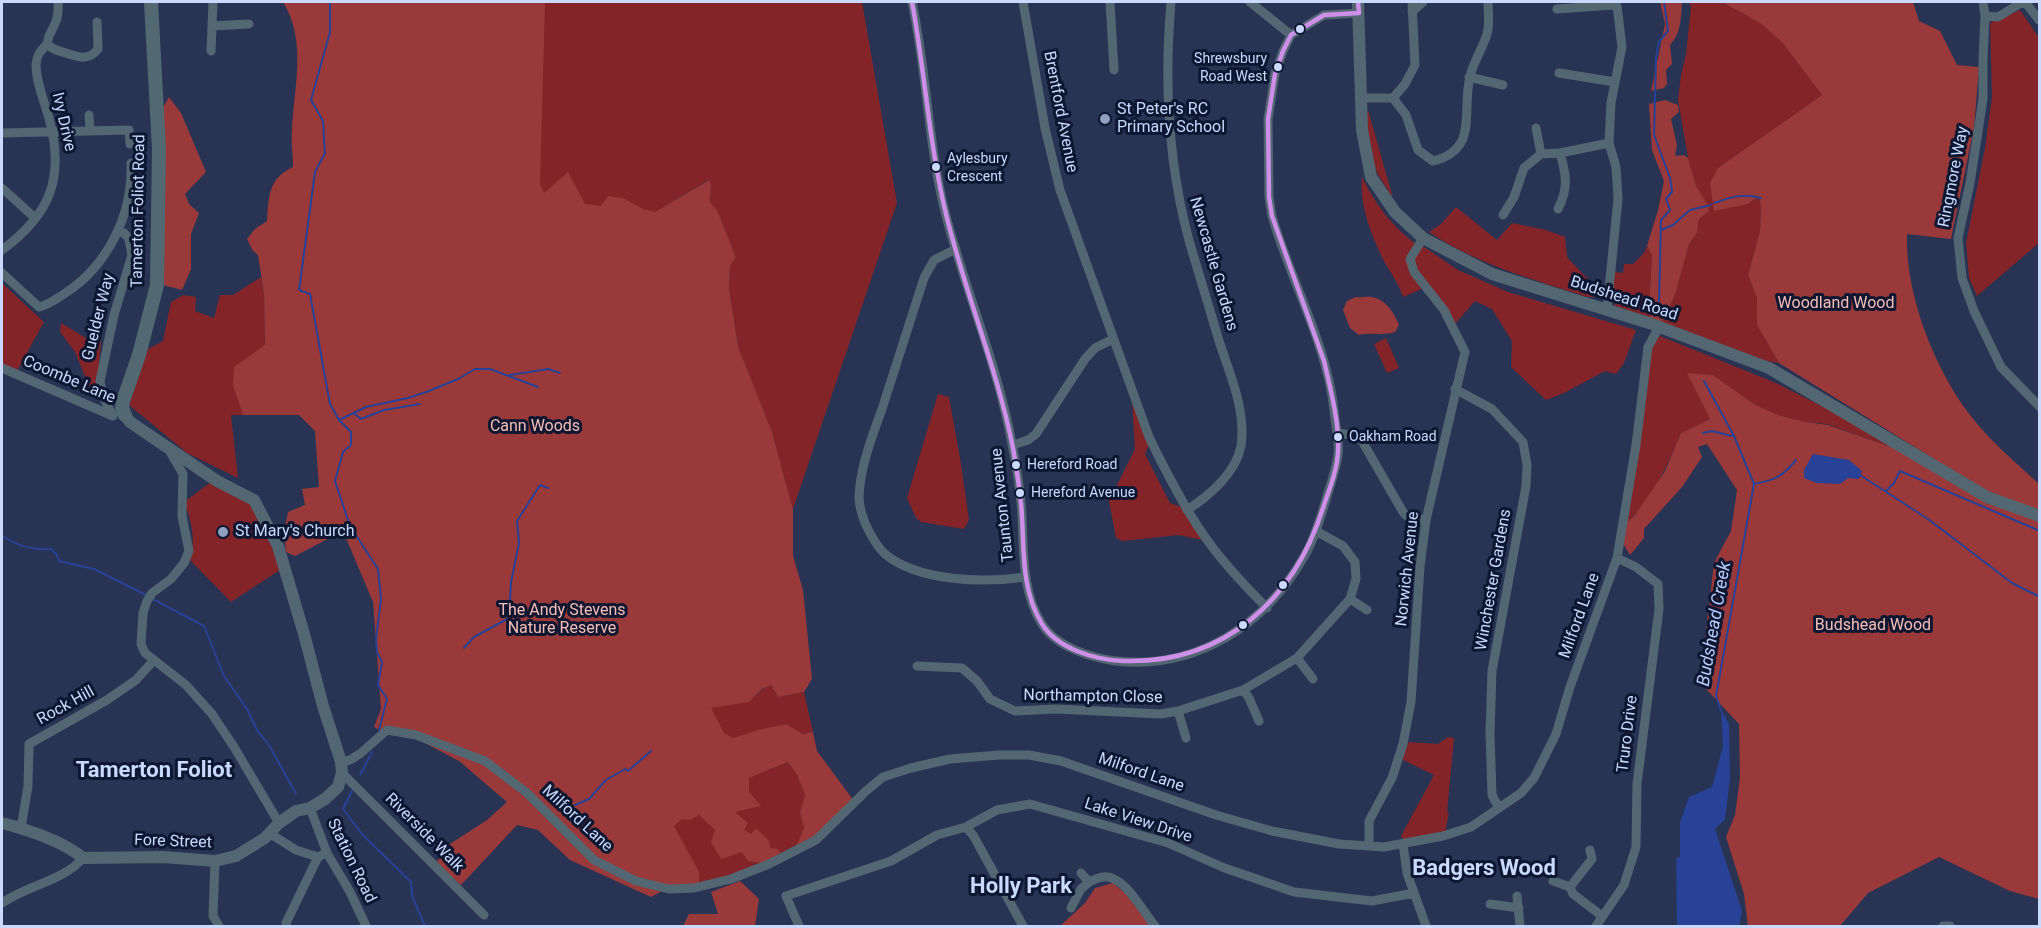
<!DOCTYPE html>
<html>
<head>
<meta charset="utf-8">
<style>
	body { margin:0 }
	#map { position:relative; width:2041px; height:928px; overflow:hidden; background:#293454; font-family:Roboto,sans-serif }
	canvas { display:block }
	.frame { position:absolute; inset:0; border:3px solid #c9dafe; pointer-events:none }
</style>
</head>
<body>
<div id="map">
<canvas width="2041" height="928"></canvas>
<div class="frame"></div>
</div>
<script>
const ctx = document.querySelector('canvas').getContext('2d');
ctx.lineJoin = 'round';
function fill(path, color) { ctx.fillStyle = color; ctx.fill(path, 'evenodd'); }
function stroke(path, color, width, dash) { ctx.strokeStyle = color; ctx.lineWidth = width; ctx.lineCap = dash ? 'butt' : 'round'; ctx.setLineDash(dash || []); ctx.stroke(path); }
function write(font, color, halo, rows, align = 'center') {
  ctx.font = font + ' Roboto,sans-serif'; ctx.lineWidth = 6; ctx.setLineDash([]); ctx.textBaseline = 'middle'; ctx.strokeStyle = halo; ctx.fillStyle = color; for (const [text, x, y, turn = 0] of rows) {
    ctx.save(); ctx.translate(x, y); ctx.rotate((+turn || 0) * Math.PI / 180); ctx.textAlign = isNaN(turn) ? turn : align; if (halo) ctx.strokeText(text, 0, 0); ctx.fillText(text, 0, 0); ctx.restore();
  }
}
fill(new Path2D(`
	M330,2H862L897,203L793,509L772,432L738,346L729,289L730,266L736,257L717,210L710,202L711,185L708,180L655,212L749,702L763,689L771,685L778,697L804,692L813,732L803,734L786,724L746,734L764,772L788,762L797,775L805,795L800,813L804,828L799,841L802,848L742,874L699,884L315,172Z
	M1689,2H1722L1760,23L1782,42L1822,95L1718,168L1714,210L1748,204L1759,196L1761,208L1760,231L1748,275L1757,298V325L1779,363L1756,359L1662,322L1675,295L1689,244L1697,233L1699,219L1708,212L1696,186L1688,158L1678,100L1681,75L1686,54L1691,7Z
	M2020,10L2039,38V243L1977,296L1969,278L1966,243L1985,148L1992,97L1990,23Z
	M1368,110L1393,198L1377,173L1372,155L1365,114Z
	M1362,177C1376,205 1391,225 1416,244L1408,258L1424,288L1403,297C1399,284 1392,275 1385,263C1372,237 1359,206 1362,177Z
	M1456,207L1497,240L1512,223L1546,230L1565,237L1567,257L1599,291L1595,297H1588C1532,279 1478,265 1429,232L1441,224Z
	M1421,245L1458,270L1508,292L1636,330L1624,363L1616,374L1605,371L1564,393L1546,400L1511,367L1512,341L1492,309L1475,301L1455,324L1416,270L1413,259Z
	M1647,246L1652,256L1649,309L1651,318L1615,306L1611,297L1614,272L1623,273L1624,264H1633L1644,253Z
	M261,277L264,293L265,346L233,386L243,415H231L238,478L187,453L129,405L148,349L163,341L171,302L183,295L196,297L195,311L214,318L220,295H233Z
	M2,283L44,322L17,371L2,364Z
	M61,323L86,338L101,342L97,385L89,386L75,352L60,332Z
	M1660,336L1776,383L1867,429L1899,450L1827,424L1805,422L1778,415L1754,404L1713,375L1688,374L1710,419L1681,433C1667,466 1652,501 1624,525L1644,388L1653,343Z
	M1386,338L1399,368L1387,373L1374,344Z
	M938,394L949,397L961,464L969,520L964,529L921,522L916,518L907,498Z
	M1132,401L1149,445L1145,454L1170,503L1181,507L1203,540L1178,535L1123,541L1116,538L1109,501L1135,449Z
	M211,482C222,488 235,492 245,499C262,511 275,551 280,570L231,602L189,559C197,540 191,520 184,502Z
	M1448,737L1454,738L1447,812H1449L1445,833L1405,842L1401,836L1434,775L1401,759L1409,742L1438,744Z`), '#822428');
fill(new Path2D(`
	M283,2H545L540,184L544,193L568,172L585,204L601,206L608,196L623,198L643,209L655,212L709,180L711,185L710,202L717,210L736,257L730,266L729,289L738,346L772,432L793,509V556L803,590L812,679L804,692L778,697L771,685L762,689L749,702L711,708L724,733L733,738L758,730L786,724L803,734L813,732L817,751L854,801L815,839L795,849L804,828L800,813L805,795L797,775L788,762L749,778V792L761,806L735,812L748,823L744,830L751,834L756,828L769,841L770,848L778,849L781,854L763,863L748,861L742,852L721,859L711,842L715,830L699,815L690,820L682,819L674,826L699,872V884L668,888L651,897L570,860L538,830L517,825L461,885L436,863L450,844L487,820L507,802L459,761L406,733L388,735L374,727L381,709L373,602L343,531L295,556L286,552L284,534L288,512L305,505L302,489L319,487L315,431L299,415H243L233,386L234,367L265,345L264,294L258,255L253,251L247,239L255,229L267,221C269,196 268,179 293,167C293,154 291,142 292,129C294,88 307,40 283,2Z
	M1660,2H1682C1681,17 1681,34 1670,45L1672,64L1666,70L1667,84L1664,88L1651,91L1665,24Z
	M1722,2H1913L1919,21L1940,31L1957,65L1979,67L1974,128L1951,239L1907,234C1905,294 1934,368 1970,415C1990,441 2015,462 2039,484V512L1986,491L1779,363L1757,325V298L1748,275L1760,231L1761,208L1759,196L1748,204L1714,211L1710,183L1718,168L1822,95L1782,42L1760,23Z
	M169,97L181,113L206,172L185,194L189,204L199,213L191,234V269L182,290L159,284L160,113Z
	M1665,100L1678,105L1679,112L1671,119L1677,145L1675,156L1684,155L1688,158L1696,186L1709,207L1708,212L1699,219L1697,233L1689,244L1675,295L1662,322L1651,318L1649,309L1652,256L1647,246L1658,210L1664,181L1652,150L1649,104Z
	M1356,297C1360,298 1367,296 1371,297C1386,299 1394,313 1399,325L1395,332C1383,336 1372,332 1359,335L1350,328L1343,310L1347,301Z
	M1687,373L1713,375L1754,404L1778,415L1805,422L1828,425L1908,453L2039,519V899L2010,891L1939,857L1868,893L1840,926H1748L1744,894L1726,837L1735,815L1740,777L1739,724L1706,689L1704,648L1714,563L1731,531L1737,490L1707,444L1698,447L1702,457L1682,487L1644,529V538L1630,555L1621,540L1624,525L1635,515L1665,471L1681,433L1710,419Z
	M740,881L759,899L755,926H683L689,914H718L711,892Z
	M1113,883L1126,894L1150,926H1060L1085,903L1095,888Z`), '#993939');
fill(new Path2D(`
	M1813,454L1849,460L1862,471L1859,479L1848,478L1840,484L1817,483L1804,478V470Z
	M1721,710L1729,724L1730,779L1725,819L1715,829L1742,911L1739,926H1677L1676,858L1680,857V822L1689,797L1712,787L1723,746Z`), '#274296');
stroke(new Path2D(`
	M330,2V32L311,100L323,121L325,153L315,172L299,290L310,294L330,404L339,420L351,432V445L343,452L335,481L350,526L378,569L381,599L376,639L377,652L382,662L378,685L387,699L379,730
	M1714,203C1731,197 1743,193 1761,198
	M1661,230L1673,225L1690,210L1711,205
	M1659,301L1661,220L1670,210L1666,199L1672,192L1670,178L1654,135L1656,58L1659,42L1668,31L1664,2
	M510,375L548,369L560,373
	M1704,381L1734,436L1754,484L1716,696L1721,711
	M354,413L361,419L384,410L420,404
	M339,420L366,407L408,398L429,391L458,379L475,369H490L538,387
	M1703,433L1712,431L1732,436
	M1860,475L1928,519L2012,583L2040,597
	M1754,484C1775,480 1782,477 1796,460
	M1886,491L1894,483L1900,471L2040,531
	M2,536C19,546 30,550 51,549L57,555L59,561L94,569L146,595
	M151,598L204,626L224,676L247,709L257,730L269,745L296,794
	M464,648L474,637L509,618L511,582L519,543L517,521L540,485L548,488
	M360,775L372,752
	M353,789L343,809L362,834L411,882L412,896L425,926
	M575,805L589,799L606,780L625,769L628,771L651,751`), '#274296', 2);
stroke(new Path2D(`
	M912,2C927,72 928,146 946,216C966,292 998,366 1012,444C1016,463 1019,483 1021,502C1025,543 1019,588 1042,624C1056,647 1092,658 1116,661C1198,670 1266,624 1305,555C1315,538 1320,518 1326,500C1330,485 1336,470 1338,455C1340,439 1335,425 1334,410C1327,344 1290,279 1272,216L1269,197L1268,119L1275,74L1283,51L1291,35L1324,15L1359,13
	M1023,2L1045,128L1060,190L1149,437C1165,470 1182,504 1203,534C1221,561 1244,585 1267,608
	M1110,2L1114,70
	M1171,2C1164,83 1168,165 1190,244C1200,278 1210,311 1220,344C1231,377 1246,411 1241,446C1236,473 1209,496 1187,510
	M1250,2L1291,35
	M1983,2L1985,16L1983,60V99L1970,183L1958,238L1962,278L1974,311L2001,367L2040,407
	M1557,9L1614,5
	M1412,12L1423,2
	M1985,16L1998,17L2019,4L2026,3L2039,20
	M212,26L249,24
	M47,44C54,51 60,51 69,54C81,58 89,60 98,49L97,22
	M211,51L213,2
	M1559,73L1615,82
	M1469,77L1503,85
	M1362,98H1393
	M1393,98L1406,115L1418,150L1433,161C1480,149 1461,111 1470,77C1473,62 1483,48 1487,34C1490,24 1488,12 1488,2
	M1393,98L1405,84L1415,65L1412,2
	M89,115L90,130
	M1536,128L1541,154
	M2,133L129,130L130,144
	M2,188L35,218
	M1558,209C1569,188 1566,174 1560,153
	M1503,215L1514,197L1524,168L1541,154L1560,153L1609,143
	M956,249L934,260L924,278C910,322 896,365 882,409C872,437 860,467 859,497C859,505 862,515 865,523C870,534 876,546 885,554C919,582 984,583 1026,577
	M2,250C51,214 65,177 49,118C44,101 36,82 36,64C37,54 41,51 46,45C48,43 48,38 49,36C56,22 59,18 58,2
	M2,273L39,307C48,305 56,299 64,294C108,266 133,214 131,163
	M1607,309L1618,199L1616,167L1609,143L1611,103L1622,47L1617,6L1614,5V2
	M2,368L113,416
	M1455,389L1492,409L1523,442L1527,465L1526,486L1492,671L1490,734L1492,795L1499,808
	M113,416L103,397L100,381L114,315L132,255L129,239L125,234L118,230
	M1339,433L1356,436L1362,441L1403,512L1408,517L1426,520
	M1013,445L1028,440L1036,434L1085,359L1095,348L1113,339
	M169,450L183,474L182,516L189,551L184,563L171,579L152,593L147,601L143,613L141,644L145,653L186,685L212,714L234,747L279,823
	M1350,599L1367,610
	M1297,658L1313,679
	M917,666L962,668L977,681L990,699L1015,711L1056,709L1161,714L1178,711L1243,690L1297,658L1350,599L1356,579L1355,562L1343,546L1316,531
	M1243,690L1249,698L1259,721
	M1178,711L1186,738
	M341,762L350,760L361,753L387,730L416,735L485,761L527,793L594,860L636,881L669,889L694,888L731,879L769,864L816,840L866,791L883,777L911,768L950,759L999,755H1029L1061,761L1216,815L1272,831L1339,844L1384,847L1443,836L1471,827L1521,793L1534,778L1556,734L1570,687L1617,558L1636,445L1648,347L1659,327
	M342,773L484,915
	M310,808L327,853L350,892L366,926
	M966,827L973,835L1023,926
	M21,828L28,786L29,744L107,700L136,680L154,660
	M269,833L296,850L318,857L322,855
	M1403,844L1407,873L1426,926
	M1369,846V821L1392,778L1403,744L1411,702L1420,567L1426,520L1465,352L1444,310L1414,272L1410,259L1423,238
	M215,861L213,916L219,926
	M1081,873L1089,882C1094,880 1099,877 1103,877C1124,874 1143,912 1155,926
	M1553,881L1570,887L1573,894L1602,916
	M1570,887L1592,859L1590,850
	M1517,896L1520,926
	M2,903C26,886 65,880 83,858
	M1490,904L1519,908
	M1071,908L1081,889L1089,882
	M287,926L286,923L318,857
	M799,926L786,896L891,861L937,835L966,827L997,810L1030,804L1168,843L1222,867L1294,892L1372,901L1414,893
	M1596,926L1624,885L1636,847L1637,784L1659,609L1658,584L1636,567L1617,558
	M1943,926H1950`), '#536773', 9);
stroke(new Path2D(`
	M1358,2L1362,130L1371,177L1395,212L1423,238L1492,274L1649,323L1769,368L1987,497L2040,516
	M2,823C29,830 61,840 83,858L163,857L215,861L236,856L265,838L279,823L296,811L310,808L325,799L338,787L342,773L341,762L323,706L304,634L278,546L254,500L217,481L130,422L125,415`), '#536773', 12);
stroke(new Path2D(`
	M125,415L122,408L123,401L139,355L157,285L159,149L151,2`), '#526972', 14);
stroke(new Path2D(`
	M912,2C925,72 929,144 946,214C965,293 997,368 1013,448C1017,471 1021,494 1022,517C1024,553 1022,592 1042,624C1058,649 1095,660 1124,661C1224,664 1294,600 1323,508C1329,490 1337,471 1338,452C1340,425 1330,387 1324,361L1272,216L1269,197L1268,119L1275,74L1283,51L1291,35L1324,15L1359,13L1358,2`), '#ce8fe9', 4.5);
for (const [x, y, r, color] of [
	[1300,29,5,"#c9dafe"],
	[1278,67,5,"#c9dafe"],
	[1105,119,6,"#91a0c2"],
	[936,167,5,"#c9dafe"],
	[1338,437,5,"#c9dafe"],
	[1016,465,5,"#c9dafe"],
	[1020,493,5,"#c9dafe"],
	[223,532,6,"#91a0c2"],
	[1283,585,5,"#c9dafe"],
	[1243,625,5,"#c9dafe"]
]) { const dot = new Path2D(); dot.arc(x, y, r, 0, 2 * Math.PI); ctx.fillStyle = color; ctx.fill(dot); stroke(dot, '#0d1731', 2); }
write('14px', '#c9dafe', '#0d1731', [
	["Shrewsbury",1267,59,"right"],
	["Road West",1267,77,"right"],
	["Aylesbury",947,159],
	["Crescent",947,177],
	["Oakham Road",1349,437],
	["Hereford Road",1027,465],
	["Hereford Avenue",1031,493]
], 'left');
write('16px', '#c9dafe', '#0d1731', [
	["St Peter's RC",1117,110],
	["Primary School",1117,128],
	["St Mary's Church",235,532]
], 'left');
write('16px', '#c9dafe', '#0d1731', [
	["Brentford Avenue",1060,112,79],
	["Ivy Drive",63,122,77],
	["Ringmore Way",1954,177,-79],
	["Tamerton Foliot Road",139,211,-89],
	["Newcastle Gardens",1213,264,74],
	["Budshead Road",1624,299,18],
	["Guelder Way",99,317,-76],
	["Coombe Lane",69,380,23],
	["Taunton Avenue",1003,505,-96],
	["Norwich Avenue",1408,569,-84],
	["Winchester Gardens",1494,580,-80],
	["Milford Lane",1580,616,-70],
	["Northampton Close",1093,697,1],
	["Rock Hill",66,706,-29],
	["Truro Drive",1628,734,-83],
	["Milford Lane",1141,773,19],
	["Milford Lane",577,819,43],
	["Lake View Drive",1138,821,18],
	["Riverside Walk",424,833,45],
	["Fore Street",173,842,2],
	["Station Road",351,861,64]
]);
write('16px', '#fabdb6', '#0d1731', [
	["Woodland Wood",1836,304],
	["Cann Woods",535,427],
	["The Andy Stevens",562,611],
	["Nature Reserve",562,629],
	["Budshead Wood",1873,626]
]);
write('italic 18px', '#b6cbfb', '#0d1731', [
	["Budshead Creek",1715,624,-80]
]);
write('bold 22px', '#c9dafe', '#0d1731', [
	["Tamerton Foliot",154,771],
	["Badgers Wood",1484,869],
	["Holly Park",1021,887]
]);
</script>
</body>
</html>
